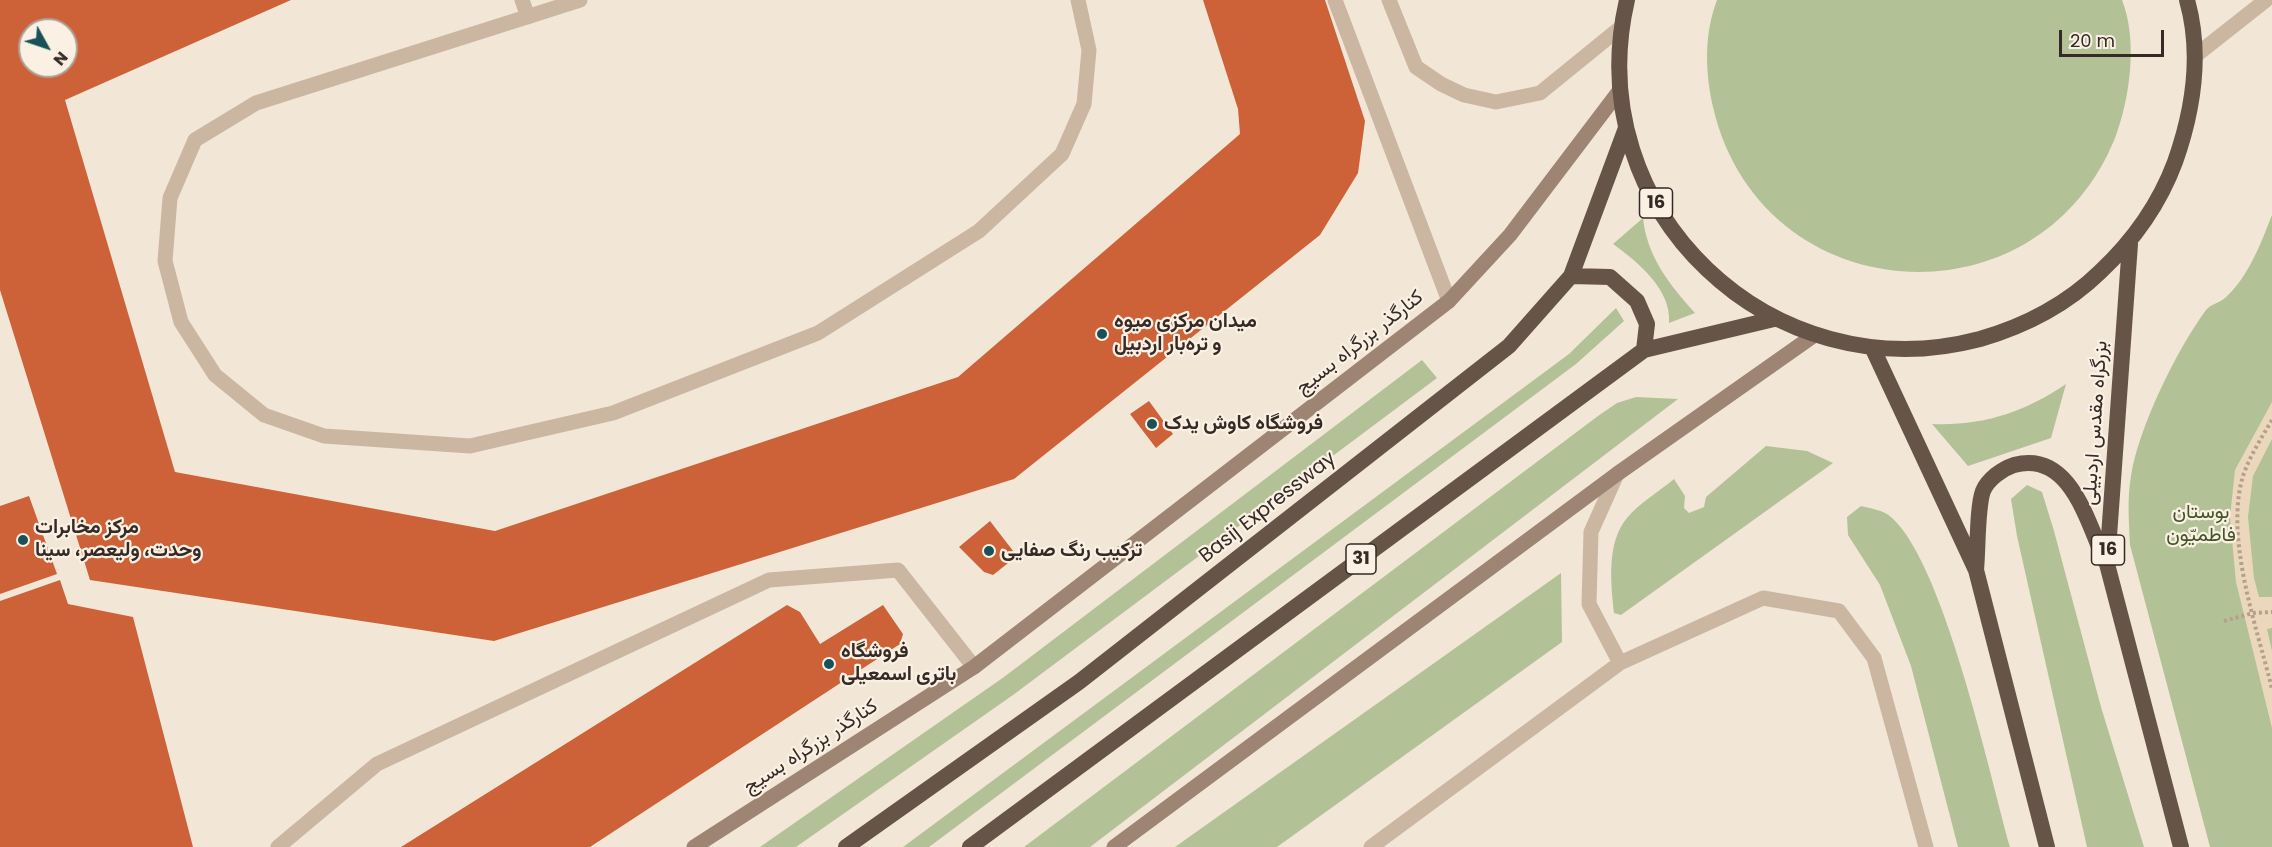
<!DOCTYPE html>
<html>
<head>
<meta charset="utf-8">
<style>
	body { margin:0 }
	#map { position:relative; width:2272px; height:847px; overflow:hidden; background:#f2e6d6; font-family:Poppins,sans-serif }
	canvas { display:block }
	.north { position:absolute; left:18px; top:18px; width:60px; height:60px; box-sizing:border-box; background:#faf0e3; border:2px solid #aba197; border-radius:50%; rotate:130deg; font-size:16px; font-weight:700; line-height:24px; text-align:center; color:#352a25 }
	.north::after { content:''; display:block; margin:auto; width:21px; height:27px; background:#185258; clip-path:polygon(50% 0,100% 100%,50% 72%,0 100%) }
	.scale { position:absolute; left:2059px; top:30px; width:105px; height:27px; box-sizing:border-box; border:3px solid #352a25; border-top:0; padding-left:8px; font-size:18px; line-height:21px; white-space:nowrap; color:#352a25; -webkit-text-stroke:4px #faf0e3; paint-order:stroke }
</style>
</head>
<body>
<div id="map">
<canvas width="2272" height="847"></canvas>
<div class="north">N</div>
<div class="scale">20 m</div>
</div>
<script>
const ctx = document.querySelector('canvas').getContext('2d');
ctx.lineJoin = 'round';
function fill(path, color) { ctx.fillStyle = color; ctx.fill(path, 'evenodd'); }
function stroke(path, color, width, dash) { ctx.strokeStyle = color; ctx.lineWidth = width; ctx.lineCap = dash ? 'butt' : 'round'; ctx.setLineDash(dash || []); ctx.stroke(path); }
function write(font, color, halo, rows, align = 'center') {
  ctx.font = font + ' Poppins,Vazirmatn,sans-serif'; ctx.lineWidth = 4.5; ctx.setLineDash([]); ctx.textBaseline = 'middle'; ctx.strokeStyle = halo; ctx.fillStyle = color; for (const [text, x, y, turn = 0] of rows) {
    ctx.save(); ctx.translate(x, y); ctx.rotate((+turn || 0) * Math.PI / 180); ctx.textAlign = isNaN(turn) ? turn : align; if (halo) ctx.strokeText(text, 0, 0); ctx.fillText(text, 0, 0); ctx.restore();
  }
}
fill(new Path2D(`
	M1717,0H2122C2138,40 2130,99 2115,138C2037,331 1760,311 1713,107C1705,72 1704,34 1717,0Z
	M2272,215V847H2210L2130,545C2129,522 2127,499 2131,476C2138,429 2177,349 2206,310C2211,304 2219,303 2225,298C2248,278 2261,243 2272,215Z
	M1643,218C1647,257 1670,285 1695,313L1669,323C1672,290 1638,262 1613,244Z
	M1616,308L1624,321L1576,364L929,847H903L1569,354Z
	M1422,360L1437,378L1013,695L796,847H760L1004,677Z
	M2066,384L2051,438L1968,466L1932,424C1983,426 2025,412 2066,384Z
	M1636,397L1678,399L1090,847H1024L1598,416L1617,403Z
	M1766,446L1807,451L1833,463L1621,615L1614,613C1611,584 1606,543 1627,518C1639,503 1660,491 1674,479L1685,496L1684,508L1689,513L1704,507L1706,497Z
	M2027,485L2042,492L2054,531L2101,707L2144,847H2087L2017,536L2011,499Z
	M1861,506C1869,508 1880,510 1887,514C1942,552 1990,777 2010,847H1958L1911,666L1880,585L1848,535L1847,517Z
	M1561,573L1562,642L1277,847H1175Z`), '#b2c296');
fill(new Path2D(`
	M2272,402V439L2253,476L2248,517L2254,578L2259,597H2272V628L2267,629L2272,651V728L2236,582L2230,517L2235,470Z`), '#ebd8bc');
fill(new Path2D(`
	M0,0H291L65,100L175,472L495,531L958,377L1240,134L1238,109L1203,0H1325L1365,121L1358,173L1320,235L1014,479L494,641L90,580L0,290ZM30,30H66V66H30Z
	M1149,401L1173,434L1156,448L1130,414Z
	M29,496L57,574L0,594V506Z
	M990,521L1017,556L993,575L984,572L959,547Z
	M60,580L68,604L133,617L193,847H0V601Z
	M787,605L800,612L820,644L883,605L903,634L900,644L590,847H401Z`), '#cd6239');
stroke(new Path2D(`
	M2272,420C2262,437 2251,454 2244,473C2223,535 2257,627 2272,689
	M2224,621L2253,613L2272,612`), '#b6a08c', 4, [3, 3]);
stroke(new Path2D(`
	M522,0L528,17
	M580,0L256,103L195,140L170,198L165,261L181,322L215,375L264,415L324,436L470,446L613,413L818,333L979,231L1062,154L1084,104L1089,50L1078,0
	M1335,0L1449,301
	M1389,0L1416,67L1441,84L1464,95L1496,102L1540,93L1620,28`), '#cbb6a2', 15);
stroke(new Path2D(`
	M1617,474L1591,532L1589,604L1620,663
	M278,847L377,764L769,580L898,570L974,667
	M1371,847L1620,663L1763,598L1839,611L1874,658L1926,847`), '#cbb6a2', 15);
stroke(new Path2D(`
	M2195,56L2266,0`), '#cbb6a2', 15);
stroke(new Path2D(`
	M694,847L974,667L1449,301L1510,235L1620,90
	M1114,847L1617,474L1813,336`), '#9e8473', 15);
stroke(new Path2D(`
	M1627,0C1578,211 1772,394 1980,339C2025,326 2066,305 2100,272C2133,241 2159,205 2175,162C2193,111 2202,53 2187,0
	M2130,244L2107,564L2181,847
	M1571,276L1610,277L1637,301L1647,324L1644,350
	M1873,349L1976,570L2047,847
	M1976,570C1978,551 1977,507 1983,491C1988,479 2002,469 2014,465C2070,450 2087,521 2105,561
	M846,847L1079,682L1509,346L1571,276L1626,128
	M970,847L1644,350L1774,319`), '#675448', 16);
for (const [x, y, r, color] of [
	[1102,334,6,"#185258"],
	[1152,424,6,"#185258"],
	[23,540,6,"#185258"],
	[989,551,6,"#185258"],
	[829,664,6,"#185258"]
]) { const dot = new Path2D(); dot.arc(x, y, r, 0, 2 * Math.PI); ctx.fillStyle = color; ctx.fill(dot); stroke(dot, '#faf0e3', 2); }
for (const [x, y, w] of [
	[1656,203,33],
	[2108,550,33],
	[1361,559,30]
]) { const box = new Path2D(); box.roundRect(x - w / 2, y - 15, w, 30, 4.5); ctx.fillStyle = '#faf0e3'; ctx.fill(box); stroke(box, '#352a25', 1.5); }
write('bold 18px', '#352a25', null, [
	["16",1656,203],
	["16",2108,550],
	["31",1361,559]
]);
write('bold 20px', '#352a25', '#faf0e3', [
	["میدان مرکزی میوه",1114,322],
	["و تره‌بار اردبیل",1114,345],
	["فروشگاه کاوش یدک",1164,424],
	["مرکز مخابرات",35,528],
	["وحدت، ولیعصر، سینا",35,551],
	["ترکیب رنگ صفایی",1001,551],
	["فروشگاه",841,652],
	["باتری اسمعیلی",841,675]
], 'left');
write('20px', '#352a25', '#faf0e3', [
	["کنارگذر بزرگراه بسیج",1360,343,-38],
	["بزرگراه مقدس اردبیلی",2096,423,-86],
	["Basij Expressway",1268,508,-38],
	["کنارگذر بزرگراه بسیج",811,747,-33]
]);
write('20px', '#435427', '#faf0e3', [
	["بوستان",2201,513],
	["فاطمیّون",2201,536]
]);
</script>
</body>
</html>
